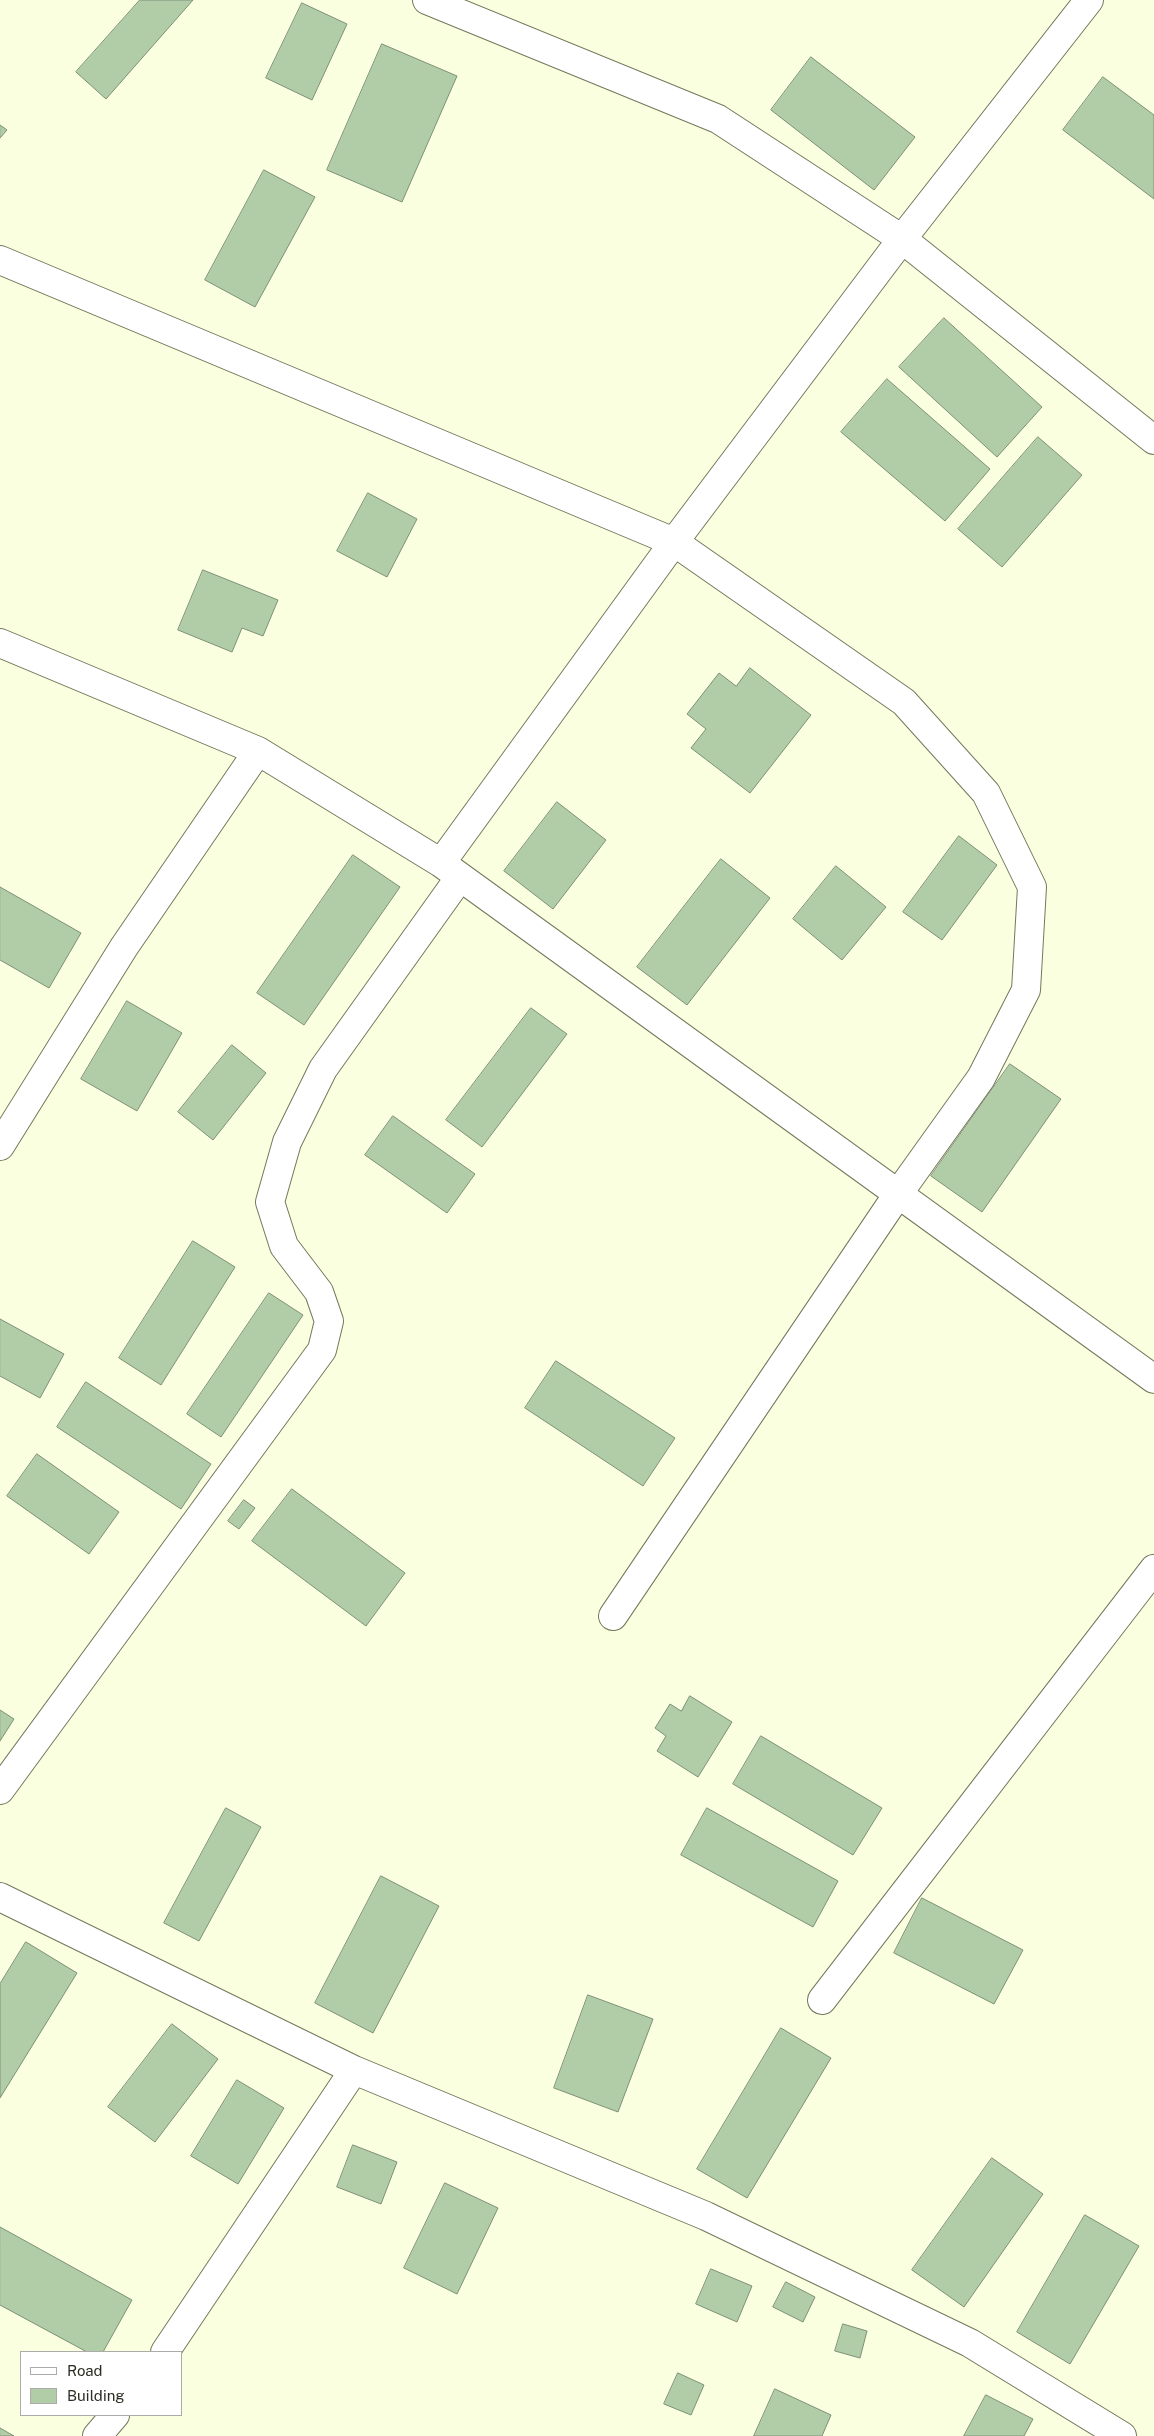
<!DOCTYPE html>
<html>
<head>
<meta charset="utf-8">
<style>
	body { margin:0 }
	#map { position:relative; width:1154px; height:2436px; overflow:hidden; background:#f9ffdf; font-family:"Public Sans",sans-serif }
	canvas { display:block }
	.legend { position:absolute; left:20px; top:2351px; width:162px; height:65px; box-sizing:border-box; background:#fff; border:1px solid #ababa7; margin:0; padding:6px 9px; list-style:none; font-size:15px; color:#2c2e23 }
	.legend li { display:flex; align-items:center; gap:10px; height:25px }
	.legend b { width:25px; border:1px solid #ababa7 }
</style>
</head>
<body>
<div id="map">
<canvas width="1154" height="2436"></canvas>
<ul class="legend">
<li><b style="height:6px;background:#fff"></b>Road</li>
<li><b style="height:14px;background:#b1cda8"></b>Building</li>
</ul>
</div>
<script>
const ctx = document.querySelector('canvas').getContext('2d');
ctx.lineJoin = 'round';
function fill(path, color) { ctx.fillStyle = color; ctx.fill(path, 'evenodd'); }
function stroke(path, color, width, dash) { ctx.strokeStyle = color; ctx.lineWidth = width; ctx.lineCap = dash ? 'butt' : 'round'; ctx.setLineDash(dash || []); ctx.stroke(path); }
const building = new Path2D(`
	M140,0H193L106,99L76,72Z
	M302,3L347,24L312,100L266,78Z
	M382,44L457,76L402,202L327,170Z
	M811,57L915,137L874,190L771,110Z
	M1103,77L1154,115V199L1063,130Z
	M0,125L7,130L0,138Z
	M264,170L315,197L255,307L205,280Z
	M944,318L1042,407L997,457L899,367Z
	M887,379L990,469L945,521L841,432Z
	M1038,437L1082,475L1002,567L958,529Z
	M368,493L417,519L387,577L337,551Z
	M203,570L278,600L263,636L242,628L232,652L178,630Z
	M750,668L811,715L750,793L691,748L706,729L687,714L719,673L736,686Z
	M557,802L606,840L553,909L504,871Z
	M959,836L997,865L942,940L903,912Z
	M353,855L400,887L304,1025L257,993Z
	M721,859L770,898L687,1005L637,967Z
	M836,866L886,907L842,960L793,919Z
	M0,887L81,933L49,988L0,960Z
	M127,1001L182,1033L137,1111L81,1079Z
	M531,1008L567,1034L482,1147L446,1120Z
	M232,1045L266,1073L213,1140L178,1112Z
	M1010,1064L1061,1099L982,1212L931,1176Z
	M393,1116L475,1174L447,1213L365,1155Z
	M193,1241L235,1267L161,1385L119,1358Z
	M269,1293L303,1315L221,1437L187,1414Z
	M0,1319L64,1354L40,1398L0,1376Z
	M556,1361L675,1438L643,1486L525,1408Z
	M86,1382L211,1464L181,1509L57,1427Z
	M37,1454L119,1512L89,1554L7,1496Z
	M292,1489L405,1573L366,1626L252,1541Z
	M244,1500L255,1508L239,1529L228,1521Z
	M690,1696L732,1722L698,1777L657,1751L666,1736L655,1728L670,1704L681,1711Z
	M0,1710L14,1719L0,1741Z
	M761,1736L882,1808L853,1855L733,1784Z
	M226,1808L261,1827L199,1941L164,1923Z
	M707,1808L838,1881L813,1927L681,1855Z
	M381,1876L439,1906L373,2033L315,2003Z
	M922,1898L1023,1950L994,2004L894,1953Z
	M26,1942L77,1973L0,2098V1984Z
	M588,1995L653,2019L618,2112L554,2088Z
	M172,2024L218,2059L155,2142L108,2107Z
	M781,2028L831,2058L747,2198L697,2169Z
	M237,2080L284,2108L238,2184L191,2156Z
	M353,2145L397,2162L381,2204L337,2187Z
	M992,2158L1043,2194L964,2307L912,2270Z
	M445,2183L498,2208L457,2294L404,2268Z
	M1085,2215L1139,2246L1070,2364L1017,2332Z
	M0,2227L132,2300L103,2352H87L0,2305Z
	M711,2269L752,2286L737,2322L696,2304Z
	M786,2282L815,2297L803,2322L773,2307Z
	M843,2324L867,2331L860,2358L835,2351Z
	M678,2373L704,2385L691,2415L664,2404Z
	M775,2389L831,2415L822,2436H754Z
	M986,2395L1033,2419L1024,2436H964Z
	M0,2428L14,2436H0Z`);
fill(building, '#b1cda8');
stroke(building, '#7e9078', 1);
const minor = new Path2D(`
	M427,0L718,119L902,239L1154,440
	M0,260L674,542L904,702L986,793L1032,887L1026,990L981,1078L898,1194L613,1616
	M0,643L258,751L441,863L1154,1379
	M441,863L674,542L902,239L1089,0
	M0,1146L124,947L258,751
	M0,1790L322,1350L329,1321L319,1292L284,1246L270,1202L287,1142L323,1069L460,877
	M0,1897L354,2070L706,2216L970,2343L1122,2436
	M822,2000L1154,1569
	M165,2352L354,2070
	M97,2436L115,2415`);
stroke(minor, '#74785d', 30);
stroke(minor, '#fff', 28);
</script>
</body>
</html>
